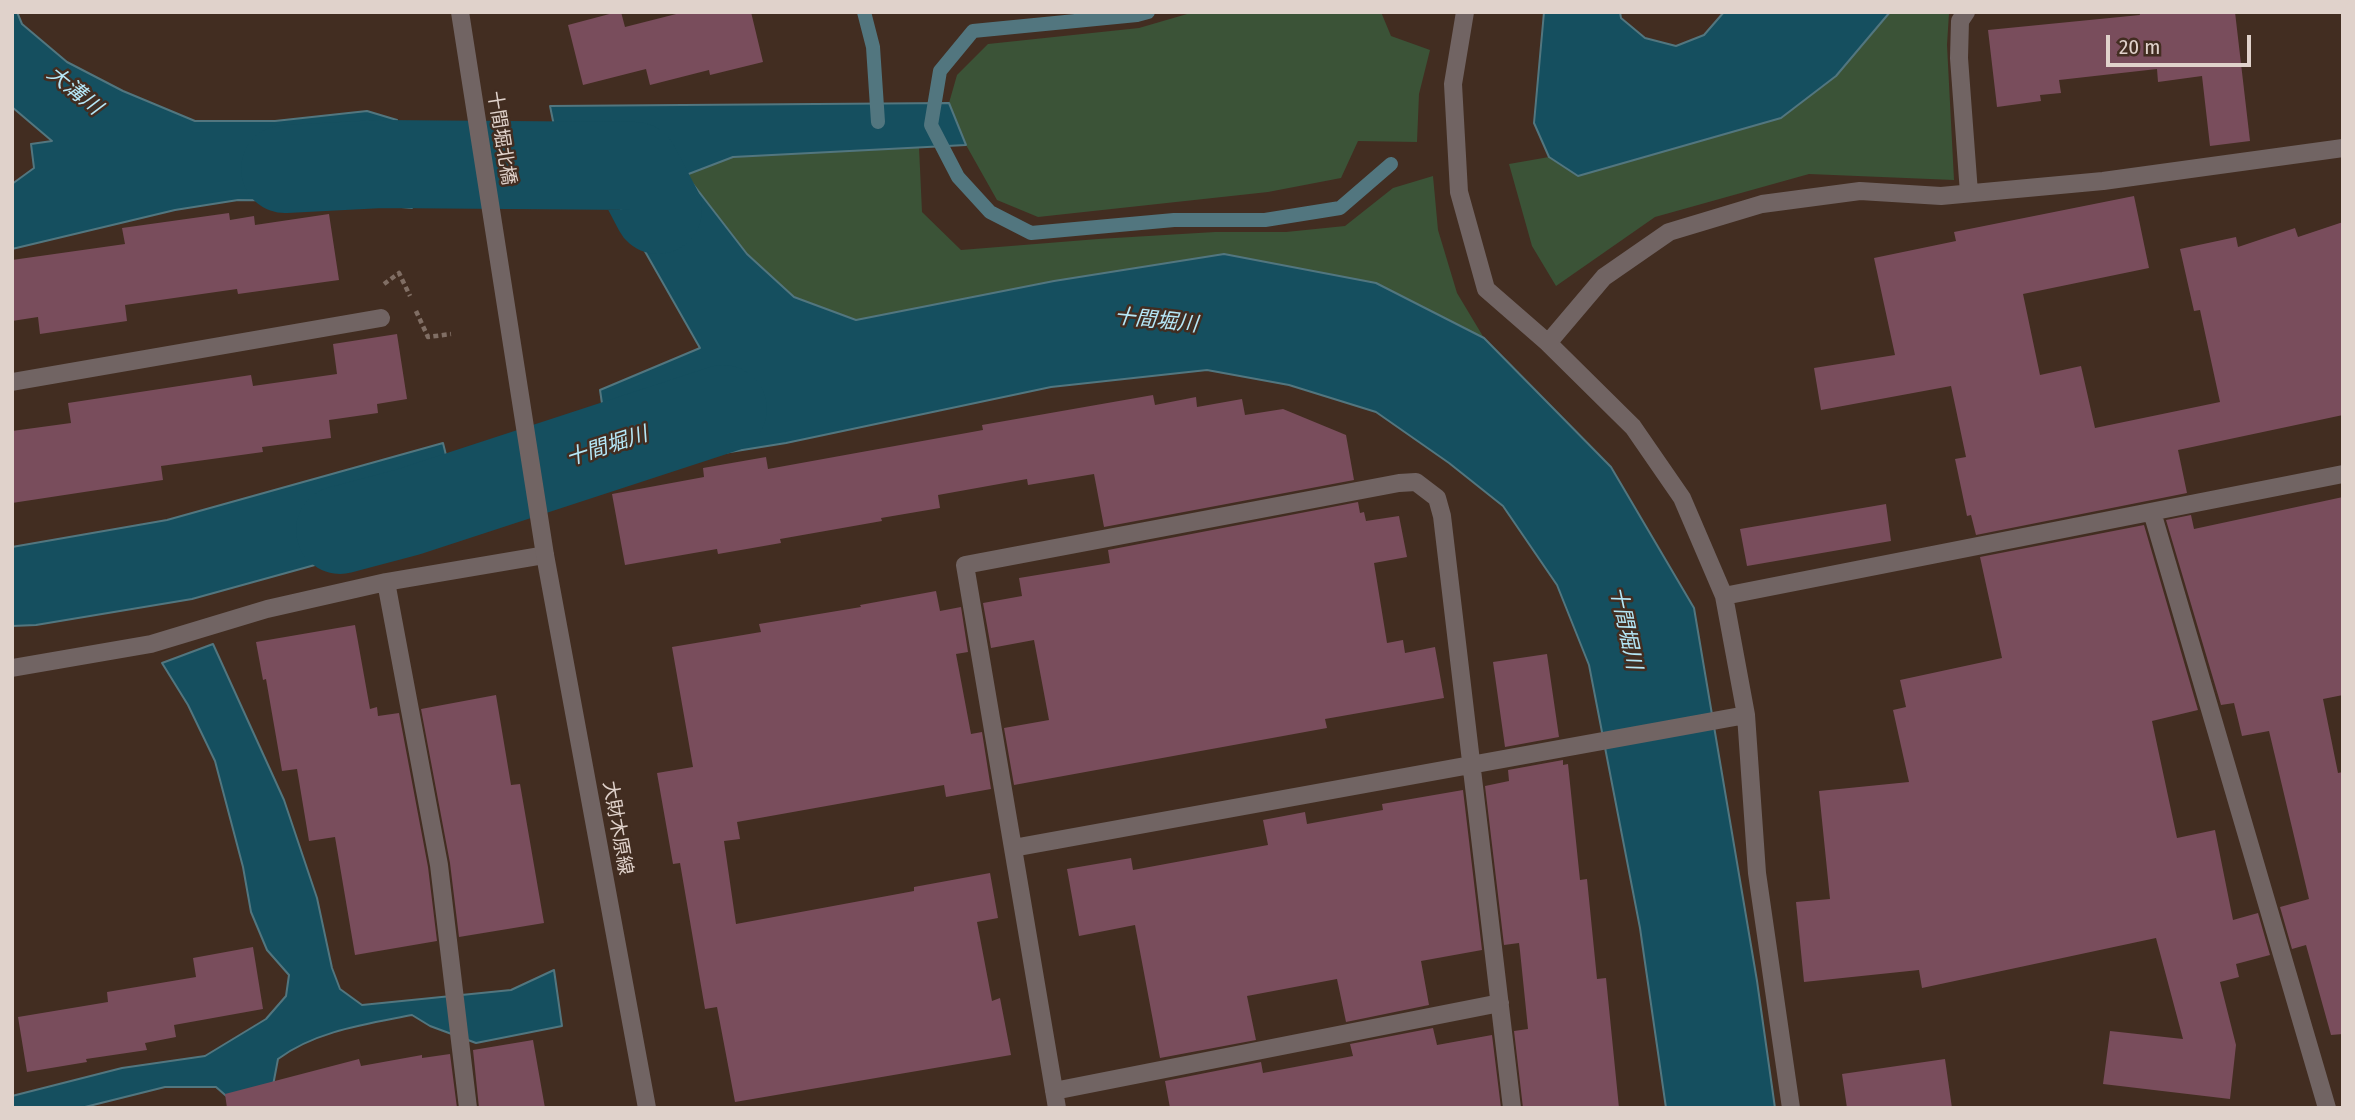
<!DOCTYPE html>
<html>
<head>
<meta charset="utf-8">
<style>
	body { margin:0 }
	#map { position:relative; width:2355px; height:1120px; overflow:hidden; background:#422d21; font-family:"Fira Sans Condensed",sans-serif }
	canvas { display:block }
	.frame { position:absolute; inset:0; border:14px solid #e0d2cb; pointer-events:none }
	.scale { position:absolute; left:2106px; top:35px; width:145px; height:32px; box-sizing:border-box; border:4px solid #e0d2cb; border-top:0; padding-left:9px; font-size:21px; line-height:24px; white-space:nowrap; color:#e0d2cb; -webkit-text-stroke:5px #422d21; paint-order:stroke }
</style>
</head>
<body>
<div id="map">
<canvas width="2355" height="1120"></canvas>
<div class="frame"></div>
<div class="scale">20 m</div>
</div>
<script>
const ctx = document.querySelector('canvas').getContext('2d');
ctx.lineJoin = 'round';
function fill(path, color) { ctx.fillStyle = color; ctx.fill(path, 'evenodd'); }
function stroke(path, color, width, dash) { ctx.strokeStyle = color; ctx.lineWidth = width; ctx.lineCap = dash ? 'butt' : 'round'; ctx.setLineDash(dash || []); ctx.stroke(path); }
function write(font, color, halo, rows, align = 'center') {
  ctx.font = font + ' "Fira Sans Condensed","Noto Sans JP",sans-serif'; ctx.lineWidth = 5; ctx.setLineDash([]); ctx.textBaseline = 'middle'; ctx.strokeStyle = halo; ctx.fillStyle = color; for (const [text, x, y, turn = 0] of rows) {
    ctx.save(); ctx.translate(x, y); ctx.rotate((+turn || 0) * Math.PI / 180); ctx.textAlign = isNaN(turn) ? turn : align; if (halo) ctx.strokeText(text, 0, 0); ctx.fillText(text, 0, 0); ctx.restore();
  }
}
fill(new Path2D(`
	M1194,12H1381L1391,36L1430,50L1419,94L1417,142L1358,141L1341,178L1268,192L1038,217L997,200L966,145L949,103L957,75L988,44L1139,28Z
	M1890,12L1949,13L1947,45L1954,180L1809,174L1655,217L1556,286L1532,246L1509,164L1549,157L1578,175L1836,76Z
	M919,147L922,212L961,250L1098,239L1215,232H1286L1345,226L1393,188L1433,176L1438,230L1457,293L1484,338L1376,283L1054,281L856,320L794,297L747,254L686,175L733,157Z`), '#3b5337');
const water = new Path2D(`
	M12,12H17L22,24L67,62L123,91L195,121H275L367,111L397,120L412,208L339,201L238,200L175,210L12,249V184L34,168L31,144L52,141L12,107Z
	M1544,12H1620L1621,18L1645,38L1676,46L1704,35L1724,12H1890L1836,76L1781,118L1578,176L1549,157L1534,123Z
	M949,103L966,145L733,157L686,175L747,254L794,297L856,320L1054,281L1224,254L1376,283L1484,338L1611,467L1694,608L1757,981L1775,1108H1666L1640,928L1589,665L1557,585L1503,506L1449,463L1376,412L1289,385L1207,370L1051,387L786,443L612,471L600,390L700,348L614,197L567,190L550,106Z
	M443,443L463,524L192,599L36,625L12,626V547L167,520Z
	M213,644L284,800L317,898L332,968L340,989L362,1005L511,990L554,970L562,1026L476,1043L430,1026L412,1015C367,1024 315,1031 278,1059L271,1096L240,1108L216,1087H165L81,1108H12V1096L122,1068L205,1056L266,1019L286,996L289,975L267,950L251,912L243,867L215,761L188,705L162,663Z`);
fill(water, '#154f5f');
stroke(water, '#52767f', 2);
stroke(new Path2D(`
	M864,12L873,47L878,122
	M1148,12L1137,15L973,31L940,71L931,125L958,177L990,212L1031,233L1174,220H1265L1340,208L1391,164`), '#52767f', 14);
stroke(new Path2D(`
	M285,169L381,164L635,166L658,210
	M340,530L408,512L723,409`), '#154f5f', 88);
fill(new Path2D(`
	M617,12H621L625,27L684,12H751L763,62L710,75L709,70L650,85L646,69L583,85L568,25Z
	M2139,12H2235L2250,141L2210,146L2202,76L2158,82L2157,69L2059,80L2061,93L2040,95L2041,101L1997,107L1988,30L2140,15Z
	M2134,196L2149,268L2023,294L2040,375L2081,366L2095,428L2220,402L2200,310L2194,311L2180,249L2236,237L2238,247L2295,228L2298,237L2343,222V415L2178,450L2187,493L1976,535L1971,515L1967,516L1955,459L1966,457L1951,386L1821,410L1814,368L1895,355L1874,258L1956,241L1954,232Z
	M229,213L230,220L254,216L255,225L329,214L339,280L238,294L237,289L125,305L127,321L40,334L38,317L12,321V260L125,244L122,228Z
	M397,334L407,399L377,404L378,413L329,420L331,438L262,447L263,452L161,466L163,480L12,503V431L71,423L68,403L251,375L253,386L337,374L333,344Z
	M1153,395L1155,405L1196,397L1197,407L1242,399L1245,415L1283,409L1346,435L1354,480L1104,527L1094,474L1028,485L1027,479L938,495L940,508L881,518L882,521L780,539L781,543L718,554L717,549L625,565L612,494L704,477L703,468L766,457L768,469L983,430L982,425Z
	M2343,497V695L2323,699L2338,773L2343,772V1034L2331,1035L2306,945L2292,949L2280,907L2309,899L2269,731L2242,736L2234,703L2221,705L2166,520L2191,515L2194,529Z
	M1358,502L1360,513L1364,512L1366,521L1399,516L1407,557L1374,563L1387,643L1403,640L1405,653L1435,647L1444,698L1325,719L1327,728L1014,785L1004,728L1049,720L1034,640L991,648L983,603L1022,596L1019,578L1110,563L1108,550Z
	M1886,504L1891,541L1747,566L1740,529Z
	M2144,525L2198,710L2152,721L2177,838L2215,830L2233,920L2258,913L2270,955L2236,964L2239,977L2220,982L2236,1045L2230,1099L2103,1084L2110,1031L2183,1039L2156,938L1922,988L1919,970L1804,982L1796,902L1830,899L1819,791L1909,782L1893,710L1906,707L1900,680L2002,658L1980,557Z
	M936,591L940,611L961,607L968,652L956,654L971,734L982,732L991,789L946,797L944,785L737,822L740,839L724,841L736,924L914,891V887L990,873L998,918L977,922L992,1001L1000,998L1011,1055L735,1102L717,1007L705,1009L680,863L673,864L657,773L693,767L672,647L761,632L759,624L861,607L860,605Z
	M355,625L370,709L377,707L378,716L399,713L428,867L437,941L355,955L335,837L309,841L297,769L282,771L266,679L263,680L256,642Z
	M1547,654L1559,737L1505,747L1493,662Z
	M496,695L511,785L520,784L544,923L459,937L450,863L421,709Z
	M1563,760V765L1568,764L1580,880L1587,879L1597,979L1606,978L1619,1108H1523L1514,1031L1528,1029L1520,951L1519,943L1504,945L1485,786L1509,781L1508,770Z
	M1463,790L1482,950L1421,961L1429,1005L1346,1022L1337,979L1247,996L1256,1040L1160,1058L1135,925L1079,936L1067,869L1131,858L1133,870L1268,845L1263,820L1305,812L1307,824L1383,810L1382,804Z
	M253,947L263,1009L174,1025L176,1037L145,1043L147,1050L86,1059L87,1062L27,1072L18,1017L108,1002L107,992L196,977L193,958Z
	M1433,1028L1437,1045L1492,1035L1501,1108H1170L1165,1081L1261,1062L1263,1073L1353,1056L1350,1044Z
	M533,1040L545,1108H479L473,1050Z
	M450,1054L457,1108H227L225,1094L359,1059L361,1066L422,1055V1058Z
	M1945,1059L1952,1108H1847L1842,1074Z`), '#794d5c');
stroke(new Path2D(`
	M384,284L399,273L410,296
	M416,311L428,337L451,334`), '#806e64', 4.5, [5, 3.5]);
stroke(new Path2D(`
	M1465,12L1453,84L1459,192L1486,289L1548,343L1633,427L1682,498L1724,596L1746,715L1757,873L1791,1108
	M1966,12L1960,21L1959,58L1969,193
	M1548,343L1604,277L1669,232L1762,204L1860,191L1941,196L2103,181L2343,148
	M12,382L381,318
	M2152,512L2327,1108
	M386,582L439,865L468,1108
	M1724,596L2343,474
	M12,668L151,644L267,609L386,582L545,555
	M1013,848L1746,715
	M1054,1091L1500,1003
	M1057,1108L965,565L1399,483L1416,482L1437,498L1442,516L1512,1108`), '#716463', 18);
stroke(new Path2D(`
	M460,12L545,555L647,1108`), '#716463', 18);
write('19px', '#e0d2cb', '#422d21', [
	["十間堀北橋",501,138,81],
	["大財木原線",617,828,80]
]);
write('italic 21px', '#b5e7f7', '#422d21', [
	["大溝川",74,91,39],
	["十間堀川",1156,321,6],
	["十間堀川",607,447,-18],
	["十間堀川",1625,628,78]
]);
</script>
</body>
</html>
